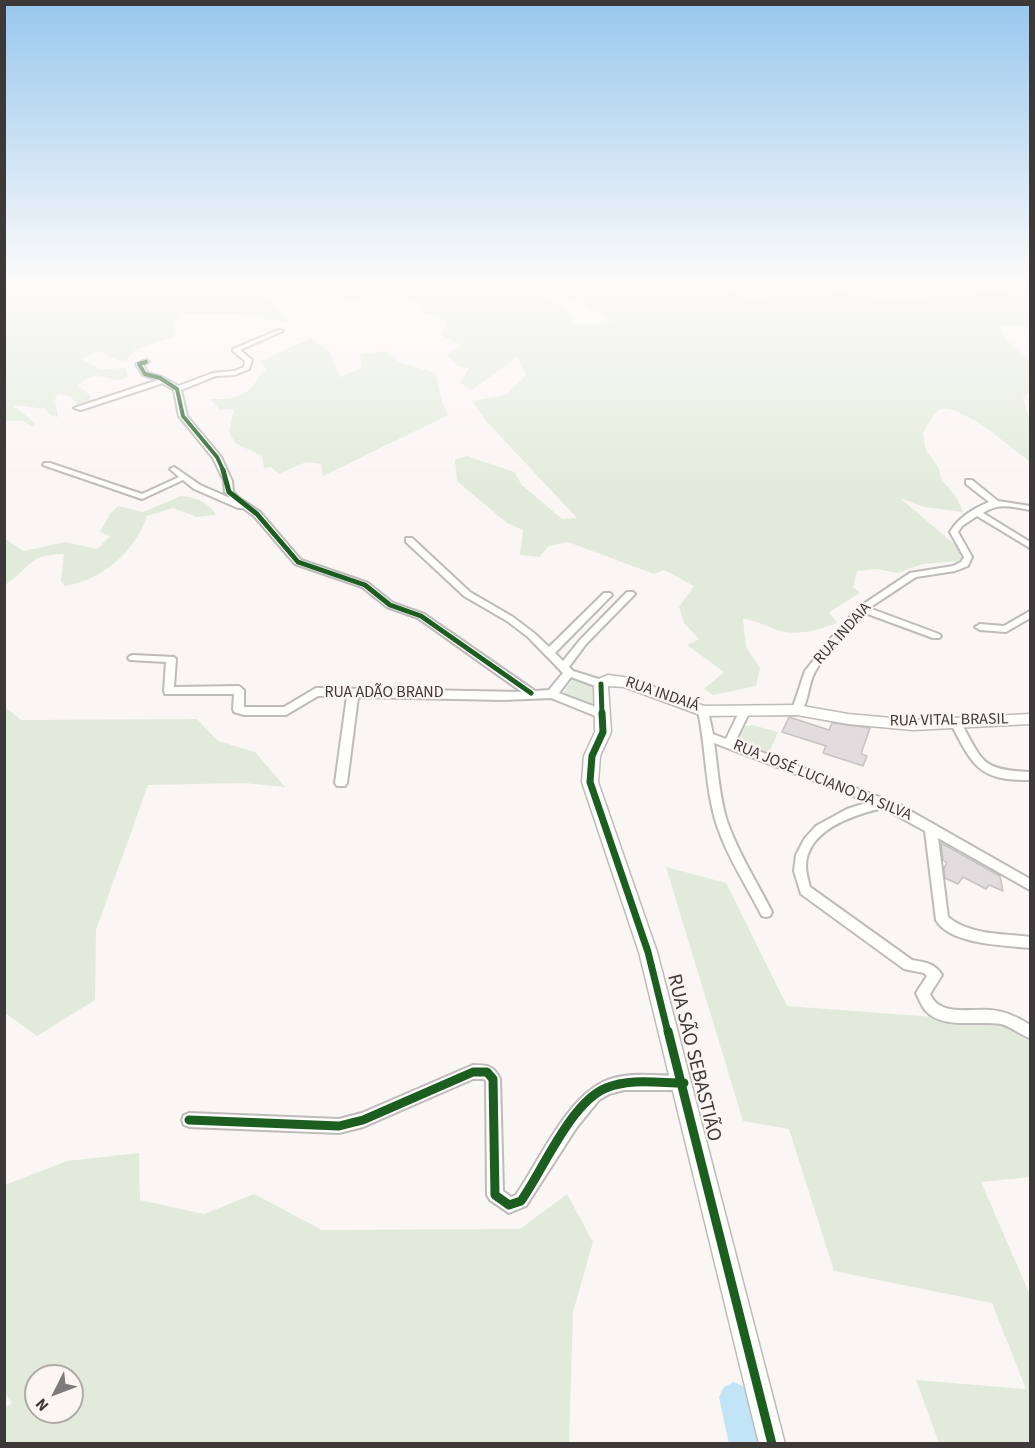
<!DOCTYPE html>
<html>
<head>
<meta charset="utf-8">
<style>
	body { margin:0 }
	#map { position:relative; width:1035px; height:1448px; overflow:hidden; background:#faf6f4; font-family:"Source Sans 3",sans-serif }
	canvas { display:block }
	.frame { position:absolute; inset:0; border:6px solid #3c3938; pointer-events:none }
	.north { position:absolute; left:24px; top:1364px; width:60px; height:60px; box-sizing:border-box; background:#fdf5f1; border:2px solid #b0aaa7; border-radius:50%; rotate:228deg; font-size:16px; font-weight:700; line-height:24px; text-align:center; color:#3c3938 }
	.north::after { content:''; display:block; margin:auto; width:21px; height:27px; background:#7e7b7a; clip-path:polygon(50% 0,100% 100%,50% 72%,0 100%) }
</style>
</head>
<body>
<div id="map">
<canvas width="1035" height="1448"></canvas>
<div class="frame"></div>
<div class="north">N</div>
</div>
<script>
const ctx = document.querySelector('canvas').getContext('2d');
ctx.lineJoin = 'round';
function fill(path, color) { ctx.fillStyle = color; ctx.fill(path, 'evenodd'); }
function stroke(path, color, width, dash) { ctx.strokeStyle = color; ctx.lineWidth = width; ctx.lineCap = dash ? 'butt' : 'round'; ctx.setLineDash(dash || []); ctx.stroke(path); }
function write(font, color, halo, rows, align = 'center') {
  ctx.font = font + ' "Source Sans 3",sans-serif'; ctx.lineWidth = 4.5; ctx.setLineDash([]); ctx.textBaseline = 'middle'; ctx.strokeStyle = halo; ctx.fillStyle = color; for (const [text, x, y, turn = 0] of rows) {
    ctx.save(); ctx.translate(x, y); ctx.rotate((+turn || 0) * Math.PI / 180); ctx.textAlign = isNaN(turn) ? turn : align; if (halo) ctx.strokeText(text, 0, 0); ctx.fillText(text, 0, 0); ctx.restore();
  }
}
fill(new Path2D(`
	M5,285H246L245,289C266,301 276,300 290,323L242,315H184L173,324L175,337L136,349L126,361L117,360L101,351L83,358V360L100,369L126,368L128,377C108,387 98,364 78,386L91,396L88,402L78,406L70,396L58,394L55,399L58,417L50,415L44,408C33,409 24,404 13,406L36,423L33,427L23,421H5Z
	M344,285H714L752,300L771,297L758,292L756,288C783,276 850,295 881,298C895,300 909,299 923,300C930,291 941,293 948,285H960L982,292L1030,289V329L1021,325L1001,326L1006,340L1030,361V393L1023,397L1030,422V462C1016,451 955,399 939,410C932,415 927,426 923,433L926,450L938,467L942,480L957,498L963,512L924,507L900,498L960,549L961,561L923,564L898,573L877,569L857,571L853,587L860,593L829,612L837,623C822,629 801,635 784,632C769,629 758,620 743,619L746,647L760,668L756,686L713,695L704,689L724,672L687,645L699,639L684,623L679,607L694,586L664,570L654,574L568,542L549,546L539,557L520,555L523,530L507,523L457,481L455,460L467,456L514,472L522,485L562,519L577,518L487,422L472,401L506,395L526,375L517,357L472,390L460,383L469,368L458,366L447,355L460,345L441,335L448,322L424,313L417,300C403,297 388,292 373,294C360,295 353,303 340,299ZM552,293L579,301L611,323L575,325L568,312L542,294Z
	M311,338L329,351L340,377L362,368L360,354L386,351L399,362L436,373L441,398L448,415L323,476L321,464L306,462L279,474L271,467L264,468L262,456L235,443L229,432L234,409L220,410L210,399C227,399 238,400 251,388C257,382 259,375 266,369L261,361Z
	M181,496C195,497 209,502 216,515L197,517L173,508L147,516C135,552 102,580 65,586L61,581L64,554C27,554 31,568 5,585V539L24,551L65,542L97,549L110,536L100,532L110,514L118,506L143,512Z
	M573,678L594,687L593,706L566,695L564,692Z
	M5,707L21,720L197,719L218,741L255,752L285,787L243,783L148,785L96,930L95,1000L37,1036L5,1013Z
	M752,725L778,732L768,755L747,745L739,735L745,726Z
	M666,867L726,883L787,1006L1015,1023L1030,1032V1177L981,1182L1030,1295V1443H939L916,1380L1026,1389L992,1303L834,1271L789,1129L743,1121Z
	M139,1153L140,1200L204,1214L254,1194L322,1230L520,1229L567,1194L593,1242L573,1312L569,1443H5V1409L12,1402L4,1393L5,1185L67,1161ZM36,1376H72V1412H36Z`), '#e2ebdb');
fill(new Path2D(`
	M734,1382L744,1387L759,1444H729L719,1397L724,1387Z`), '#c1e4f6');
const building = new Path2D(`
	M789,717L829,730L832,723L870,728L861,754L867,756L863,766L823,753L826,746L782,732Z
	M941,843L1000,876L1003,891L989,885L986,889L963,877L958,884L945,878L944,868L947,863L943,860Z`);
fill(building, '#e1ddde');
stroke(building, '#c6c3c3', 1.5);
const street = new Path2D(`
	M278,330L283,331L240,350L252,360L249,369L235,375L216,376L181,390L187,416L221,457L232,481L233,492L239,498L260,512L301,560L368,583L393,603L424,614L535,691L549,690L563,673L528,637L507,621L464,596L406,542V538H412L470,592L513,617L534,633L549,647L604,593H610L612,595L610,597L555,653L563,661L580,640L627,592H633L635,594L633,596L586,644L569,667L573,671L605,681L606,684L605,687L601,688L571,677L559,693L606,711L607,714L606,717H598L551,698L503,700L358,697L347,783L345,786H337L335,783L347,696H318L286,715H244L234,712L233,709L234,694H165L164,691L166,662L130,660L128,658L130,656L133,655L174,657L176,659L174,687L239,686L244,690V707H284L316,688L522,692L418,618L387,607L362,587L295,564L254,516L243,508H238L194,489L183,480L142,499L43,465L44,463H50L142,494L179,477L170,469L174,467L200,485L230,498L225,492L224,481L213,458L179,416L174,390L163,383L81,410L74,408L158,380L143,375L136,364L146,360L149,362L143,365L148,373L162,377L178,386L213,373L234,371L244,367L245,361L233,351V349Z
	M966,480H972L998,501L1030,506V510C1012,507 999,502 983,513L1030,542V548L977,516L962,526L958,532L972,557L968,566L955,571L916,577L869,608L939,634L941,636L939,638H933L865,613C850,629 821,657 813,676C808,686 808,709 797,714L793,713L792,710L805,671L832,637L859,607L910,573L953,566L961,562L964,557L950,532C958,518 974,508 989,502L966,484Z
	M1030,611V618L1006,632L980,630L975,627L980,624L1004,626Z
	M703,707L708,711L713,734L726,739L741,708H749L750,711L735,742L900,805L1030,879V890L938,838L948,917C972,936 1002,933 1030,937V948C1005,945 950,945 936,920L925,831L883,808C857,814 818,826 808,854C804,865 807,876 810,887L912,960C924,962 935,963 942,975L930,994C940,1017 970,1008 990,1010C1005,1011 1018,1017 1030,1025V1038C1020,1035 1012,1027 1001,1024C978,1020 942,1030 925,1010C921,1005 919,999 916,993L927,976L924,973L904,969L801,894L794,871L796,855L805,838L816,826L847,809L869,802L714,743C718,769 719,796 727,821C738,853 757,882 772,912L770,916L766,917L762,916C744,881 720,846 712,807C705,775 705,743 698,711Z
	M956,720L960,721C983,762 981,770 1030,772V780C979,781 973,766 951,724Z
	M473,1065C486,1065 494,1065 500,1079L503,1191L511,1197L516,1195C541,1159 570,1089 614,1078C636,1072 660,1076 683,1076L688,1078L690,1083L688,1088L683,1090H624L609,1094L599,1100L577,1127L526,1206L509,1213L490,1200L487,1195L486,1081L484,1079H473L363,1127L339,1133L189,1127L184,1125L182,1120L184,1115L189,1113L339,1119L362,1113Z`);
const secondary = new Path2D(`
	M608,675L631,678L704,706L797,705L848,714L913,720L1030,714V724L913,730L848,724L797,715L703,716L624,687L608,686L611,732L600,756L598,782L657,952L785,1444H759L639,952L582,782L584,756L595,732L594,684L596,680Z`);
stroke(street, '#bebbba', 4);
stroke(secondary, '#bebbba', 3);
fill(street, '#fefefd');
fill(secondary, '#fefefd');
stroke(new Path2D(`
	M146,362L139,364L145,374L160,378L177,389L183,416L217,457L224,472`), '#1b5e20', 4);
stroke(new Path2D(`
	M223,470L229,492L257,514L298,562L365,585L390,605L421,616L531,693
	M601,684L602,715`), '#1b5e20', 5);
stroke(new Path2D(`
	M602,713L603,732L592,756L590,782L648,952L668,1033`), '#1b5e20', 7);
stroke(new Path2D(`
	M668,1031L772,1444
	M189,1120L339,1126L363,1120L473,1072H487L493,1079L495,1195L509,1205L521,1201C543,1170 571,1102 606,1088C630,1078 659,1083 684,1083`), '#1b5e20', 9);
const sky = ctx.createLinearGradient(0, 0, 0, 488);
sky.addColorStop(0, '#98c7ee');
sky.addColorStop(0.58, '#fdfbfa');
sky.addColorStop(1, '#fdfbfa00');
ctx.fillStyle = sky;
ctx.fillRect(0, 0, 1035, 488);
write('16px', '#3c3938', '#fdf5f1', [
	["RUA INDAIA",843,634,-48],
	["RUA ADÃO BRAND",384,693],
	["RUA INDAIÁ",662,695,19],
	["RUA VITAL BRASIL",949,721,-1],
	["RUA JOSÉ LUCIANO DA SILVA",822,781,22]
]);
write('20px', '#3c3938', '#fdf5f1', [
	["RUA SÃO SEBASTIÃO",693,1058,76]
]);
</script>
</body>
</html>
